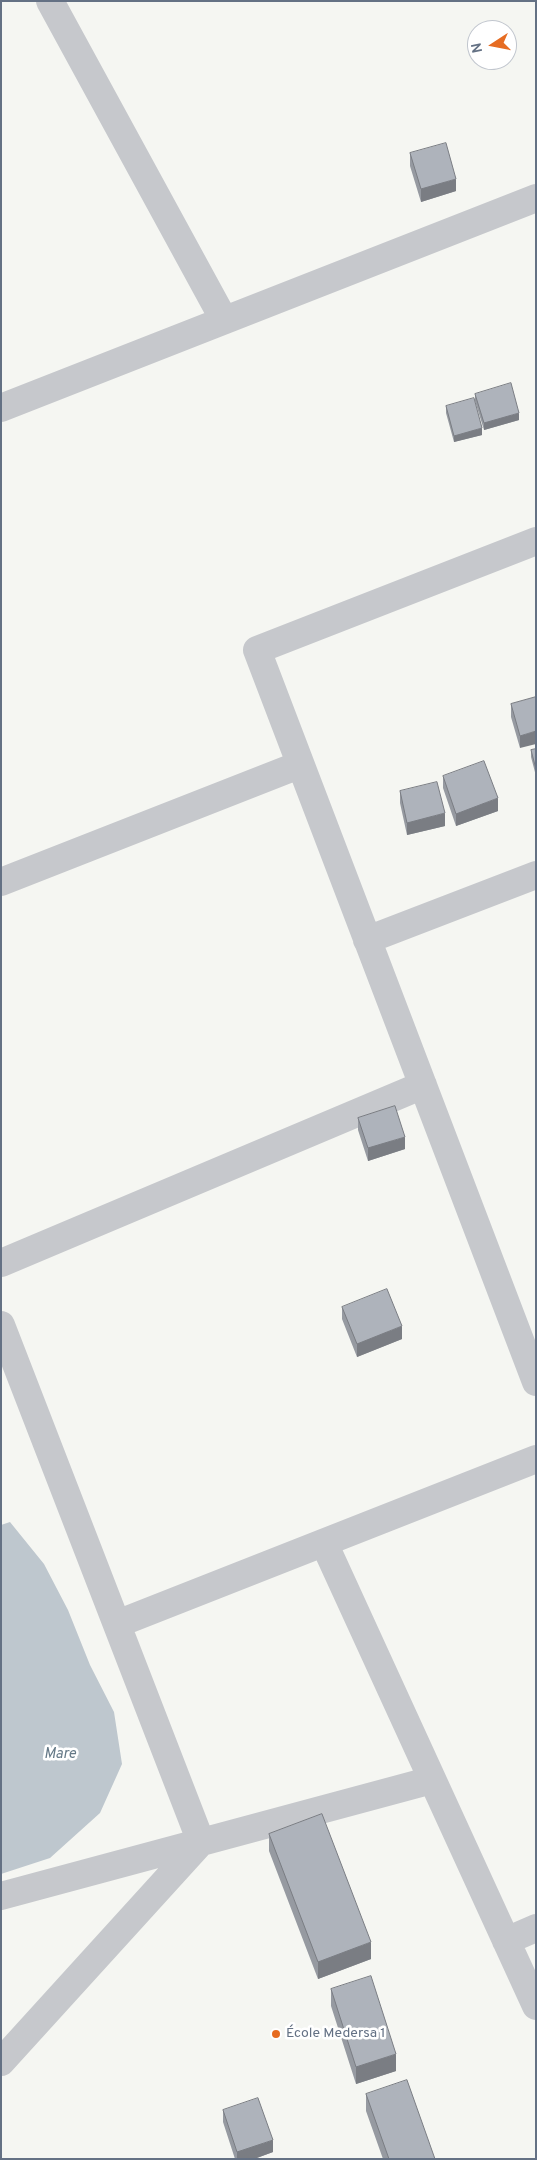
<!DOCTYPE html>
<html>
<head>
<meta charset="utf-8">
<style>
	body { margin:0 }
	#map { position:relative; width:537px; height:2160px; overflow:hidden; background:#f5f6f2; font-family:Overpass,sans-serif }
	canvas { display:block }
	.frame { position:absolute; inset:0; border:2px solid #647184; pointer-events:none }
	.north { position:absolute; left:467px; top:20px; width:50px; height:50px; box-sizing:border-box; background:#fff; border:1px solid #c1c6ce; border-radius:50%; rotate:259deg; font-size:14px; font-weight:700; line-height:20px; text-align:center; color:#647184 }
	.north::after { content:''; display:block; margin:auto; width:18px; height:22px; background:#e66c22; clip-path:polygon(50% 0,100% 100%,50% 72%,0 100%) }
</style>
</head>
<body>
<div id="map">
<canvas width="537" height="2160"></canvas>
<div class="frame"></div>
<div class="north">N</div>
</div>
<script>
const ctx = document.querySelector('canvas').getContext('2d');
ctx.lineJoin = 'round';
function fill(path, color) { ctx.fillStyle = color; ctx.fill(path, 'evenodd'); }
function stroke(path, color, width, dash) { ctx.strokeStyle = color; ctx.lineWidth = width; ctx.lineCap = dash ? 'butt' : 'round'; ctx.setLineDash(dash || []); ctx.stroke(path); }
function write(font, color, halo, rows, align = 'center') {
  ctx.font = font + ' Overpass,sans-serif'; ctx.lineWidth = 5; ctx.setLineDash([]); ctx.textBaseline = 'middle'; ctx.strokeStyle = halo; ctx.fillStyle = color; for (const [text, x, y, turn = 0] of rows) {
    ctx.save(); ctx.translate(x, y); ctx.rotate((+turn || 0) * Math.PI / 180); ctx.textAlign = isNaN(turn) ? turn : align; if (halo) ctx.strokeText(text, 0, 0); ctx.fillText(text, 0, 0); ctx.restore();
  }
}
fill(new Path2D(`
	M10,1522L44,1564L68,1610L90,1665L114,1712L122,1764L100,1813L50,1858L1,1874V1525Z`), '#bec7ce');
stroke(new Path2D(`
	M50,1L224,320
	M1,408L536,198
	M536,541L257,650L536,1382
	M1,882L299,765
	M367,940L536,875
	M1,1263L423,1085
	M1,1325L201,1842L1,2062
	M324,1543L536,2006
	M117,1624L536,1459
	M1,1896L432,1780
	M506,1941L536,1928`), '#c6c8cc', 28);
fill(new Path2D(`
	M410,153L456,191L421,202L410,166Z
	M475,394L519,420L484,430L475,401Z
	M446,406L482,435L454,442L446,413Z
	M536,697L520,748L511,717V704Z
	M536,749V776L531,757V750Z
	M443,776L498,811L456,826L443,788Z
	M400,791L445,826L407,835L400,803Z
	M358,1118L405,1149L368,1161L358,1130Z
	M342,1307L402,1339L357,1357L342,1319Z
	M269,1834L371,1959L318,1979L269,1851Z
	M331,1989L396,2071L356,2084L331,2006Z
	M366,2094L435,2159H383L366,2111Z
	M223,2110L273,2152L254,2159H235L223,2122Z`), '#969aa1');
fill(new Path2D(`
	M456,179V191L421,202V189Z
	M519,413V420L484,430V423Z
	M482,428V435L454,442V436Z
	M536,731V744L520,748V736Z
	M498,798V811L456,826V814Z
	M445,813V826L407,835V823Z
	M405,1137V1149L368,1161V1148Z
	M402,1326V1339L357,1357V1344Z
	M371,1942V1959L318,1979V1962Z
	M396,2054V2071L356,2084V2067Z
	M273,2140V2152L254,2159H237V2152Z`), '#7a7d83');
const building = new Path2D(`
	M446,143L456,179L421,189L410,153Z
	M511,383L519,413L484,423L475,394Z
	M474,398L482,428L454,436L446,406Z
	M536,697V731L520,736L511,704Z
	M536,749V769L531,750Z
	M484,761L498,798L456,814L443,776Z
	M437,782L445,813L407,823L400,791Z
	M395,1106L405,1137L368,1148L358,1118Z
	M387,1289L402,1326L357,1344L342,1307Z
	M322,1814L371,1942L318,1962L269,1834Z
	M371,1976L396,2054L356,2067L331,1989Z
	M407,2080L435,2159H389L366,2094Z
	M258,2098L273,2140L237,2152L223,2110Z`);
fill(building, '#aeb3bb');
stroke(building, '#7a7d83', 1);
for (const [x, y, r, color] of [
	[276,2034,5,"#e66c22"]
]) { const dot = new Path2D(); dot.arc(x, y, r, 0, 2 * Math.PI); ctx.fillStyle = color; ctx.fill(dot); stroke(dot, '#fff', 2); }
write('14px', '#647184', '#fff', [
	["École Medersa 1",286,2034]
], 'left');
write('italic 15px', '#657987', '#fff', [
	["Mare",60,1755]
]);
</script>
</body>
</html>
